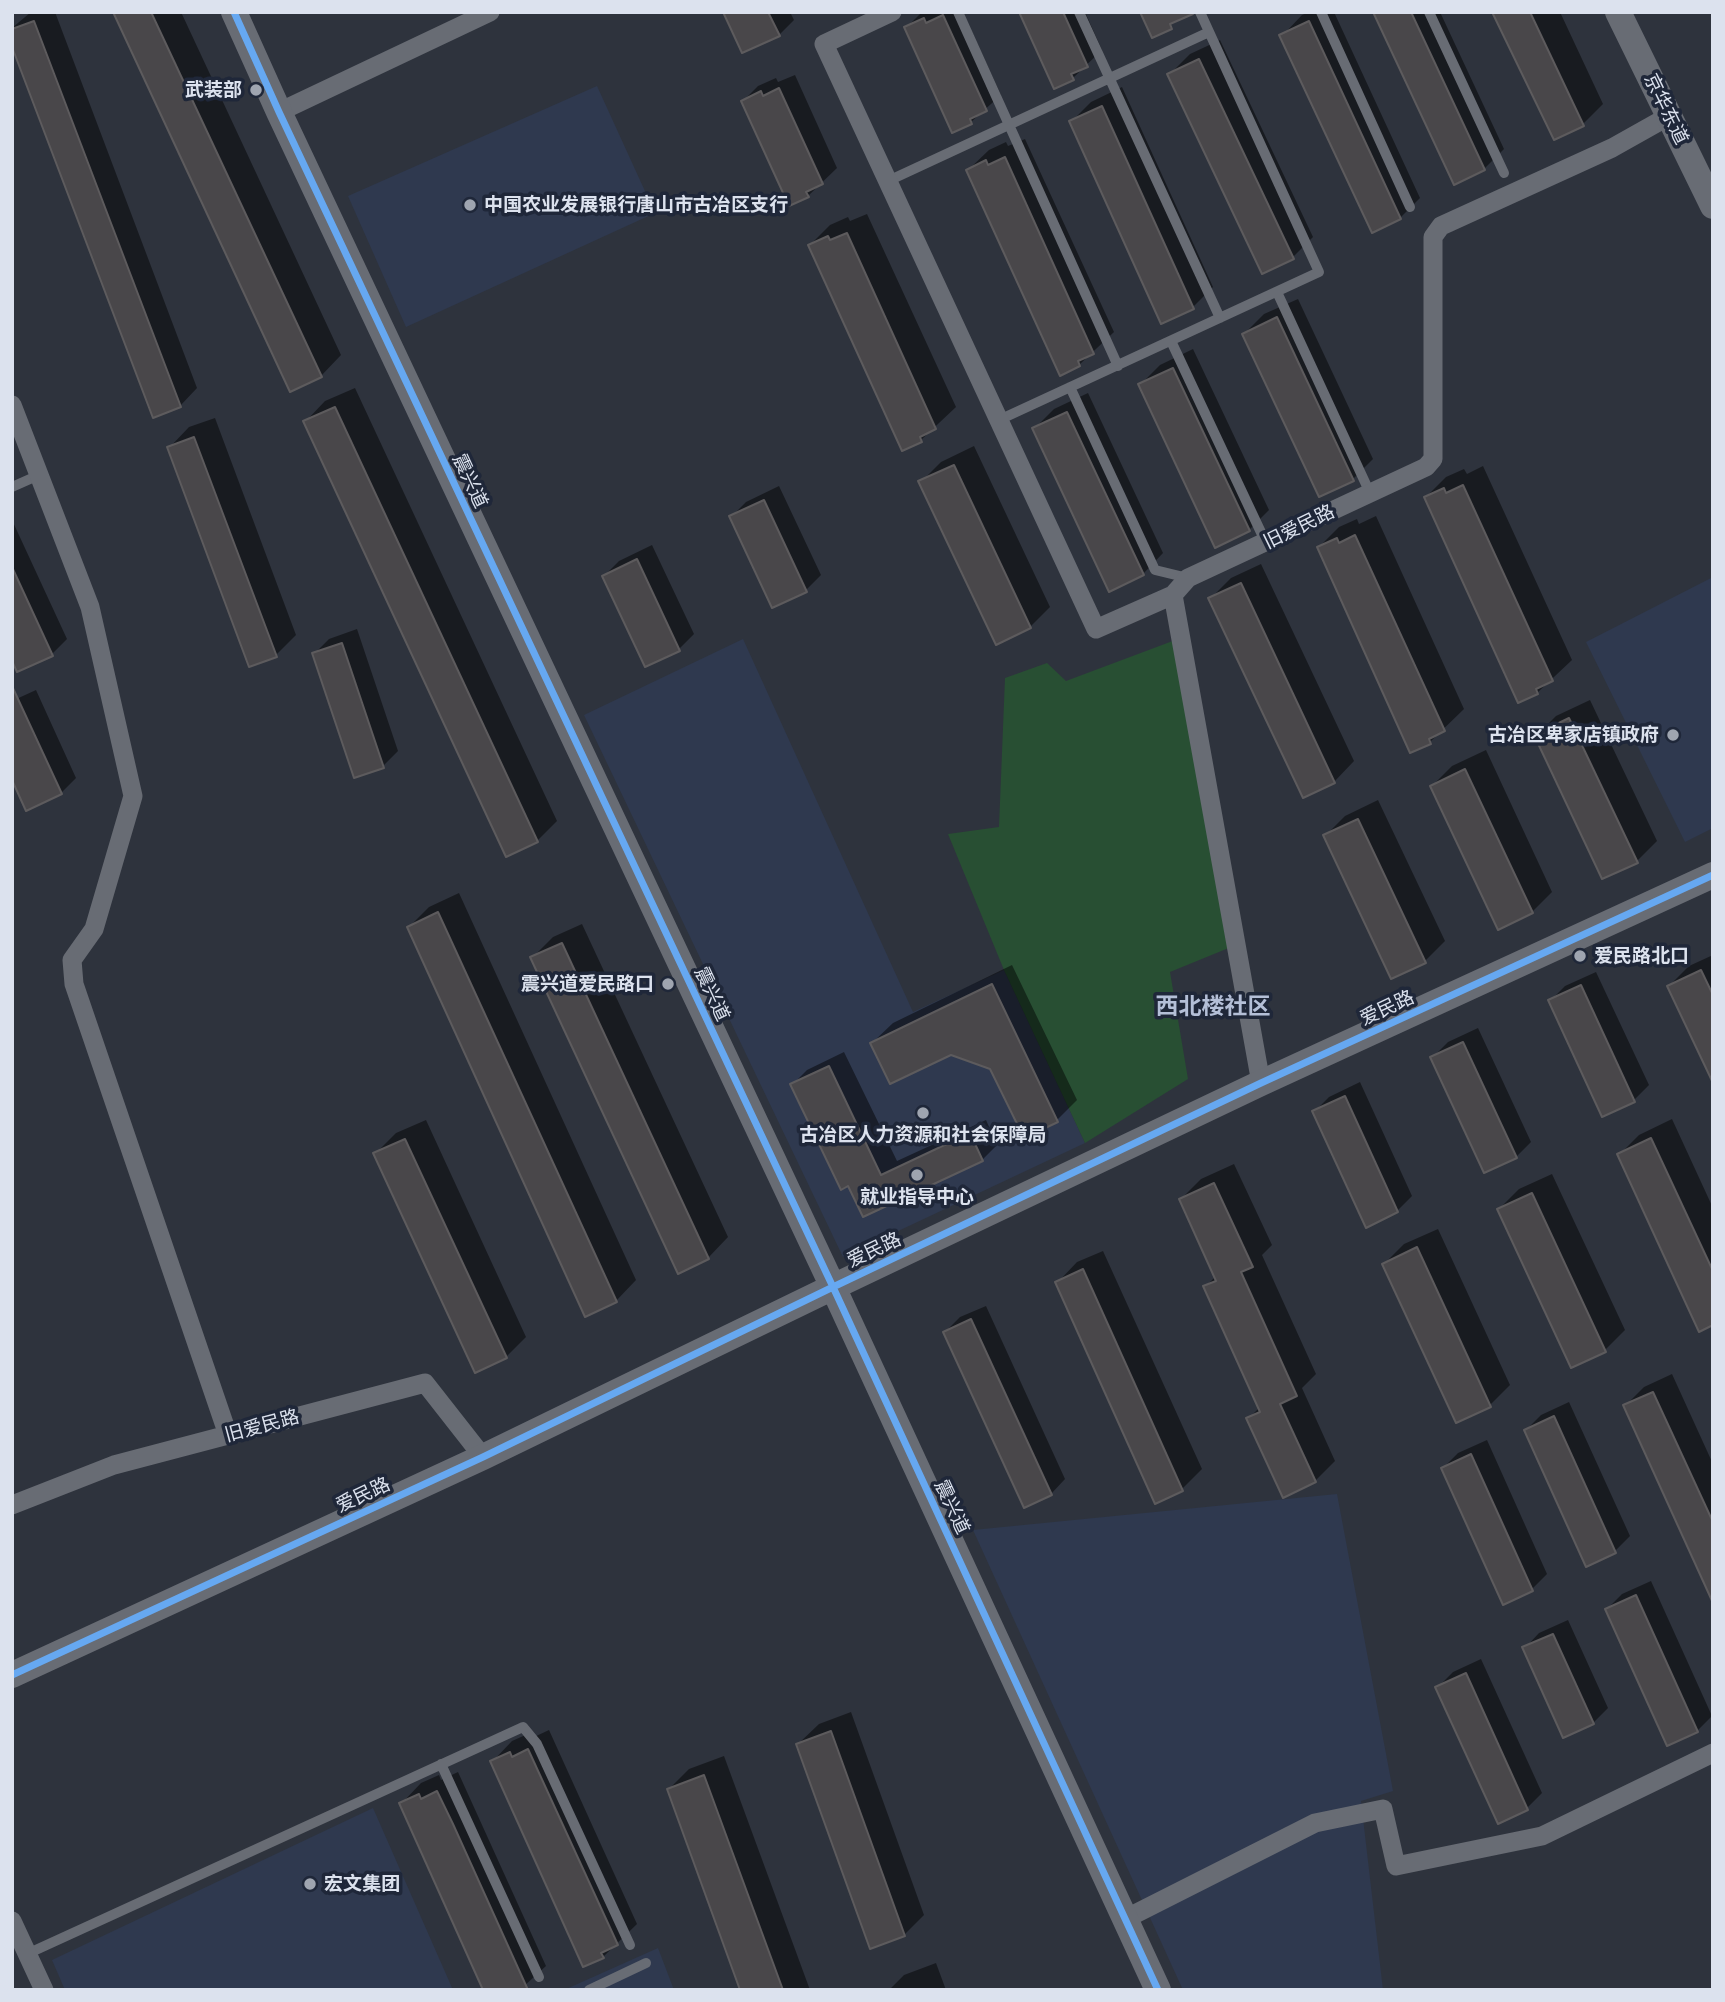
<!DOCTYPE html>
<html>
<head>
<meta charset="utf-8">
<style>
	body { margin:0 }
	#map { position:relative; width:1725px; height:2002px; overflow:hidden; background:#2e333d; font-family:"Asap Condensed",sans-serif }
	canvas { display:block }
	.frame { position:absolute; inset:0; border:14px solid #dce2ee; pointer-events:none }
</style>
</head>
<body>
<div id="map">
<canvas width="1725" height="2002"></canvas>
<div class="frame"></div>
</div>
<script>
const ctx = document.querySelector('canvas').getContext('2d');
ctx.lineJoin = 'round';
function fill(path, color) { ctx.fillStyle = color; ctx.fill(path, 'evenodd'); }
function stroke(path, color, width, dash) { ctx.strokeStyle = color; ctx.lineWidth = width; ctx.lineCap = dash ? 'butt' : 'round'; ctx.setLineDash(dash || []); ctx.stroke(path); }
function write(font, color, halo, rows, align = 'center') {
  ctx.font = font + ' "Asap Condensed","Noto Sans SC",sans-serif'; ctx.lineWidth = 7; ctx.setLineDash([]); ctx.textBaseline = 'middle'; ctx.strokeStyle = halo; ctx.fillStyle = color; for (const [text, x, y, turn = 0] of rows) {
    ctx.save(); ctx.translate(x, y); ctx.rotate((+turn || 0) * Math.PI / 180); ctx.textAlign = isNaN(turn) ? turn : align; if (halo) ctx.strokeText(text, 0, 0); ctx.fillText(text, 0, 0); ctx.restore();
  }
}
fill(new Path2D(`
	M597,86L655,213L406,327L348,196Z
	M1713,577V828L1685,842L1586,642Z
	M743,639L913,1012L1004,970L1085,1143L843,1257L584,715Z
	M1337,1494L1393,1791L1361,1801L1383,1990H1183L973,1530Z
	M373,1808L453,1990H65L52,1960Z
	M658,1948L674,1990H564Z`), '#2f394f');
fill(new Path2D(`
	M1178,639L1236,945L1170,972L1188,1079L1085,1143L1004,970L948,834L999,827L1005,678L1047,663L1066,681Z`), '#284f33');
fill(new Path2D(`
	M31,12H55L197,388L180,406L12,42V28Z
	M115,12H181L341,355L321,376Z
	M725,12H790L794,20L779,35Z
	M922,12H963L1001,95L971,122L953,131L906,28Z
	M1021,12H1085L1102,50L1073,78Z
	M1309,12H1334L1420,198L1400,218L1282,36L1302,15Z
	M1375,12H1440L1504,149L1484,169Z
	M1494,12H1560L1603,104L1583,124Z
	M1220,40L1313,237L1293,257L1169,75L1190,54Z
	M795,75L837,168L808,196L743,101L758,86L776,78L778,82Z
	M1122,87L1213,287L1193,307L1071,122L1091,102Z
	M1025,139L1114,332L1079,365L968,170L989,150L1006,142L1008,146Z
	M867,214L956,407L921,440L810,245L830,225L848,217L850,221Z
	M1298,299L1373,459L1353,479L1320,495L1244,334L1264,314Z
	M1193,349L1269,510L1249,530L1140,385L1160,365Z
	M355,388L557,821L537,841L305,422L325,401Z
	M1088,393L1163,553L1143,574L1034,429L1054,409Z
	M215,418L296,635L276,655L169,448L189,427Z
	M974,446L1050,607L1030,627L921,482L941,462Z
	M1483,466L1572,660L1537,693L1426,497L1446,477L1464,469L1467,474Z
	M779,486L821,575L806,590L731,517L746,502Z
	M1376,516L1464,709L1430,742L1319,547L1339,527L1357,519L1359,524Z
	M12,520L67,639L52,654L12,657Z
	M652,545L694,634L679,649L646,665L604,576L619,561Z
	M1261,564L1354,761L1334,782L1211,598L1231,578Z
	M357,629L398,751L383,766L314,654L329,639Z
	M36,690L76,778L61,793L12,701Z
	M1590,700L1657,841L1637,861L1536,736L1556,716Z
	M1486,750L1552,892L1532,912L1432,786L1452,766Z
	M1378,800L1445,941L1425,961L1392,977L1325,836L1345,816Z
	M459,893L636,1280L616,1301L409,927L429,907Z
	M582,924L728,1237L708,1258L532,958L553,937Z
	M1713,955V1079L1669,986L1689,966Z
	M1012,965L1077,1100L1057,1120L992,1068L951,1053L872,1043L893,1023Z
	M1596,972L1649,1085L1634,1100L1550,1001L1565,986Z
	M1478,1028L1531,1142L1516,1157L1433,1057L1448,1042Z
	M844,1052L897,1161L986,1120L997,1145L982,1160L864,1215L849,1184L792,1085L807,1070Z
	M1360,1082L1412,1196L1397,1211L1314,1112L1329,1097Z
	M1672,1119L1713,1208V1323L1619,1155L1639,1135Z
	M426,1120L526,1337L506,1357L375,1154L396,1133Z
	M1234,1164L1272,1245L1262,1255L1316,1374L1302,1388L1335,1461L1315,1481L1249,1418L1260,1407L1205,1287L1216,1276L1181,1199L1201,1179Z
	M1552,1174L1625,1330L1605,1350L1499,1209L1519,1189Z
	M1438,1229L1510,1385L1490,1405L1384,1264L1404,1244Z
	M1103,1251L1202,1469L1182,1489L1156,1501L1057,1283L1077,1262Z
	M986,1306L1065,1479L1051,1494L945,1332L960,1317Z
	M1672,1374L1713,1464V1601L1625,1406L1644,1387Z
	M1569,1402L1630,1536L1615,1551L1587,1564L1526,1430L1541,1415Z
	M1487,1440L1547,1574L1532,1589L1504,1602L1443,1468L1458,1453Z
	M1651,1581L1712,1716L1697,1731L1607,1609L1622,1594Z
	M1568,1620L1608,1708L1593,1723L1525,1648L1539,1633Z
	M1481,1659L1542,1793L1527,1808L1438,1687L1453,1672Z
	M851,1712L924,1915L904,1935L798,1744L819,1724Z
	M549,1730L637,1924L603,1957L492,1762L512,1741L530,1733L532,1738Z
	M724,1756L810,1990H742L669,1789L689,1769Z
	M458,1772L546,1966L523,1987L401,1804L421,1783L439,1775L441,1780Z
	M936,1963L946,1990H889L904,1975Z`), '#0007');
const building = new Path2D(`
	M113,12H151L322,377L290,392Z
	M723,12H768L780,36L742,53Z
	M1019,12H1063L1088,67L1071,74L1074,80L1054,89Z
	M1140,12H1193V14L1170,24L1172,29L1152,38Z
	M1373,12H1411L1485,170L1454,185Z
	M1492,12H1530L1584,126L1554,140Z
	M943,15L987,111L970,119L972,124L952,133L904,27L924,18L926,23Z
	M34,21L181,407L153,418L12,47V29Z
	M1309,21L1401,219L1372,233L1279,35Z
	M1199,59L1294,259L1262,274L1167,74Z
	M779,88L823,184L806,192L809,197L789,206L741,101L761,91L763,96Z
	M1102,106L1194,309L1161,324L1069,121Z
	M1005,157L1094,354L1078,361L1080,366L1060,376L966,170L986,160L988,165Z
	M847,233L936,429L920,437L922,442L902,451L808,245L828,236L830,240Z
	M1277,317L1354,481L1319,497L1242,334Z
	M1173,368L1250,531L1215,548L1138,384Z
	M335,407L538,842L506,857L303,421Z
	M1067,412L1144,575L1109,592L1032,428Z
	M194,437L277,657L249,667L167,447Z
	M954,465L1031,628L996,645L918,481Z
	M1463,485L1553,681L1536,689L1538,694L1518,703L1424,497L1444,488L1446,493Z
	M764,500L807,592L772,608L729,516Z
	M1355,535L1445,731L1429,739L1431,744L1410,753L1317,547L1337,538L1339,543Z
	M637,559L680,651L645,667L602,576Z
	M12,567L53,656L17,672L12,661Z
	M1241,583L1335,783L1303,798L1208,598Z
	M342,643L384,768L354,778L312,653Z
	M12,686L62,794L26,811L12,780Z
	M1569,718L1638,863L1602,879L1534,735Z
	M1465,769L1533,913L1498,930L1430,786Z
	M1358,819L1426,963L1391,979L1323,835Z
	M438,912L617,1302L585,1317L407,927Z
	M562,943L709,1259L678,1274L530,957Z
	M1701,970L1713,995V1083L1667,986Z
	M992,984L1058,1122L1024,1138L990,1069L951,1055L890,1084L870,1043Z
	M1581,985L1635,1102L1602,1117L1548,1000Z
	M1463,1042L1517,1158L1484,1173L1430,1057Z
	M829,1066L881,1175L970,1133L983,1161L863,1217L848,1186L841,1190L790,1084Z
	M1345,1096L1398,1212L1366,1228L1312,1111Z
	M1651,1138L1713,1271V1325L1699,1332L1617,1154Z
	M405,1139L507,1358L475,1373L373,1153Z
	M1214,1183L1253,1267L1241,1272L1297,1396L1280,1404L1316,1482L1283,1498L1246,1418L1260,1412L1203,1286L1216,1281L1179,1199Z
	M1532,1193L1606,1352L1571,1368L1497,1209Z
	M1417,1247L1491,1407L1456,1423L1382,1264Z
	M1083,1269L1183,1491L1155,1504L1055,1282Z
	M971,1319L1052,1495L1024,1508L943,1332Z
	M1653,1392L1713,1522V1603L1623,1405Z
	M1554,1416L1616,1553L1586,1567L1524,1430Z
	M1471,1454L1533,1591L1503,1605L1441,1468Z
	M1636,1595L1698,1732L1667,1746L1605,1609Z
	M1553,1634L1594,1724L1563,1738L1522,1647Z
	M1466,1673L1528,1810L1498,1824L1435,1687Z
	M831,1731L905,1936L870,1949L796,1744Z
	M528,1749L618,1945L601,1953L604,1958L583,1967L490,1761L510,1752L512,1757Z
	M704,1775L783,1990H740L667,1789Z
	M437,1791L453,1824L528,1990H483L399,1803L419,1794L421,1799Z`);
fill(building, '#49474a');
stroke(building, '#5d5b5d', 2);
stroke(new Path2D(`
	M958,12L1118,366
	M1079,12L1220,318
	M1321,12L1410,207
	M1429,12L1504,173
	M888,181L1209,32
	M1277,292L1370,493
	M1171,341L1266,543
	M1070,387L1155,570L1188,578
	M999,420L1319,272L1200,12
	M12,487L39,475
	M441,1764L539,1977
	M27,1954L523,1727L537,1744L630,1945
	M589,1990L646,1963`), '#686c74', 10);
stroke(new Path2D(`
	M892,12L824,44L1096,629L1173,595
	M279,112L490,12
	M12,405L90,607L133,796L94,929L72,960L74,984L228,1435
	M1261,1083L1173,595L1188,578L1426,467L1433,459V237L1441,226L1612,148L1669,116
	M12,1505L114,1465L425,1383L483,1457
	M1125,1919L1315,1823L1383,1809L1396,1866L1542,1836L1713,1753
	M12,1921L44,1990`), '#686c74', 19);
stroke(new Path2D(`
	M234,12L279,112L833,1287L1158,1990
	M1618,12L1713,206
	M12,1675L483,1457L833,1287L1261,1083L1713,875`), '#686c74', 26);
stroke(new Path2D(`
	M234,12L279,112L833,1287L1158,1990
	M12,1675L483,1457L833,1287L1261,1083L1713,875`), '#66a8f1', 7);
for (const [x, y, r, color] of [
	[256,90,7,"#9fa5b0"],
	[470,205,7,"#9fa5b0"],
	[1673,735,7,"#9fa5b0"],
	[1580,956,7,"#9fa5b0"],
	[668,984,7,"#9fa5b0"],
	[923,1113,7,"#9fa5b0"],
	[917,1175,7,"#9fa5b0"],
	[310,1884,7,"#9fa5b0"]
]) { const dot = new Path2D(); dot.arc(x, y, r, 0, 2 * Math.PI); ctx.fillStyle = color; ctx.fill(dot); stroke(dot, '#1f2739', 2.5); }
write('bold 19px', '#dce2ee', '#1f2739', [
	["武装部",242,90],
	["中国农业发展银行唐山市古冶区支行",484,205,"left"],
	["古冶区卑家店镇政府",1659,735],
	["爱民路北口",1594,956,"left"],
	["震兴道爱民路口",654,984],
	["古冶区人力资源和社会保障局",923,1135,"center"],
	["就业指导中心",917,1197,"center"],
	["宏文集团",324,1884,"left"]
], 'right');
write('19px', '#dce2ee', '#1f2739', [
	["京华东道",1666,109,64],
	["震兴道",470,481,65],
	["旧爱民路",1299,527,-26],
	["震兴道",712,994,65],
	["爱民路",1387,1008,-25],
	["爱民路",874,1250,-25],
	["旧爱民路",262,1426,-15],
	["爱民路",363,1495,-25],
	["震兴道",952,1507,65]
]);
write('bold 23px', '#b4bfd7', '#1f2739', [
	["西北楼社区",1213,1007]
]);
</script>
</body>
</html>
